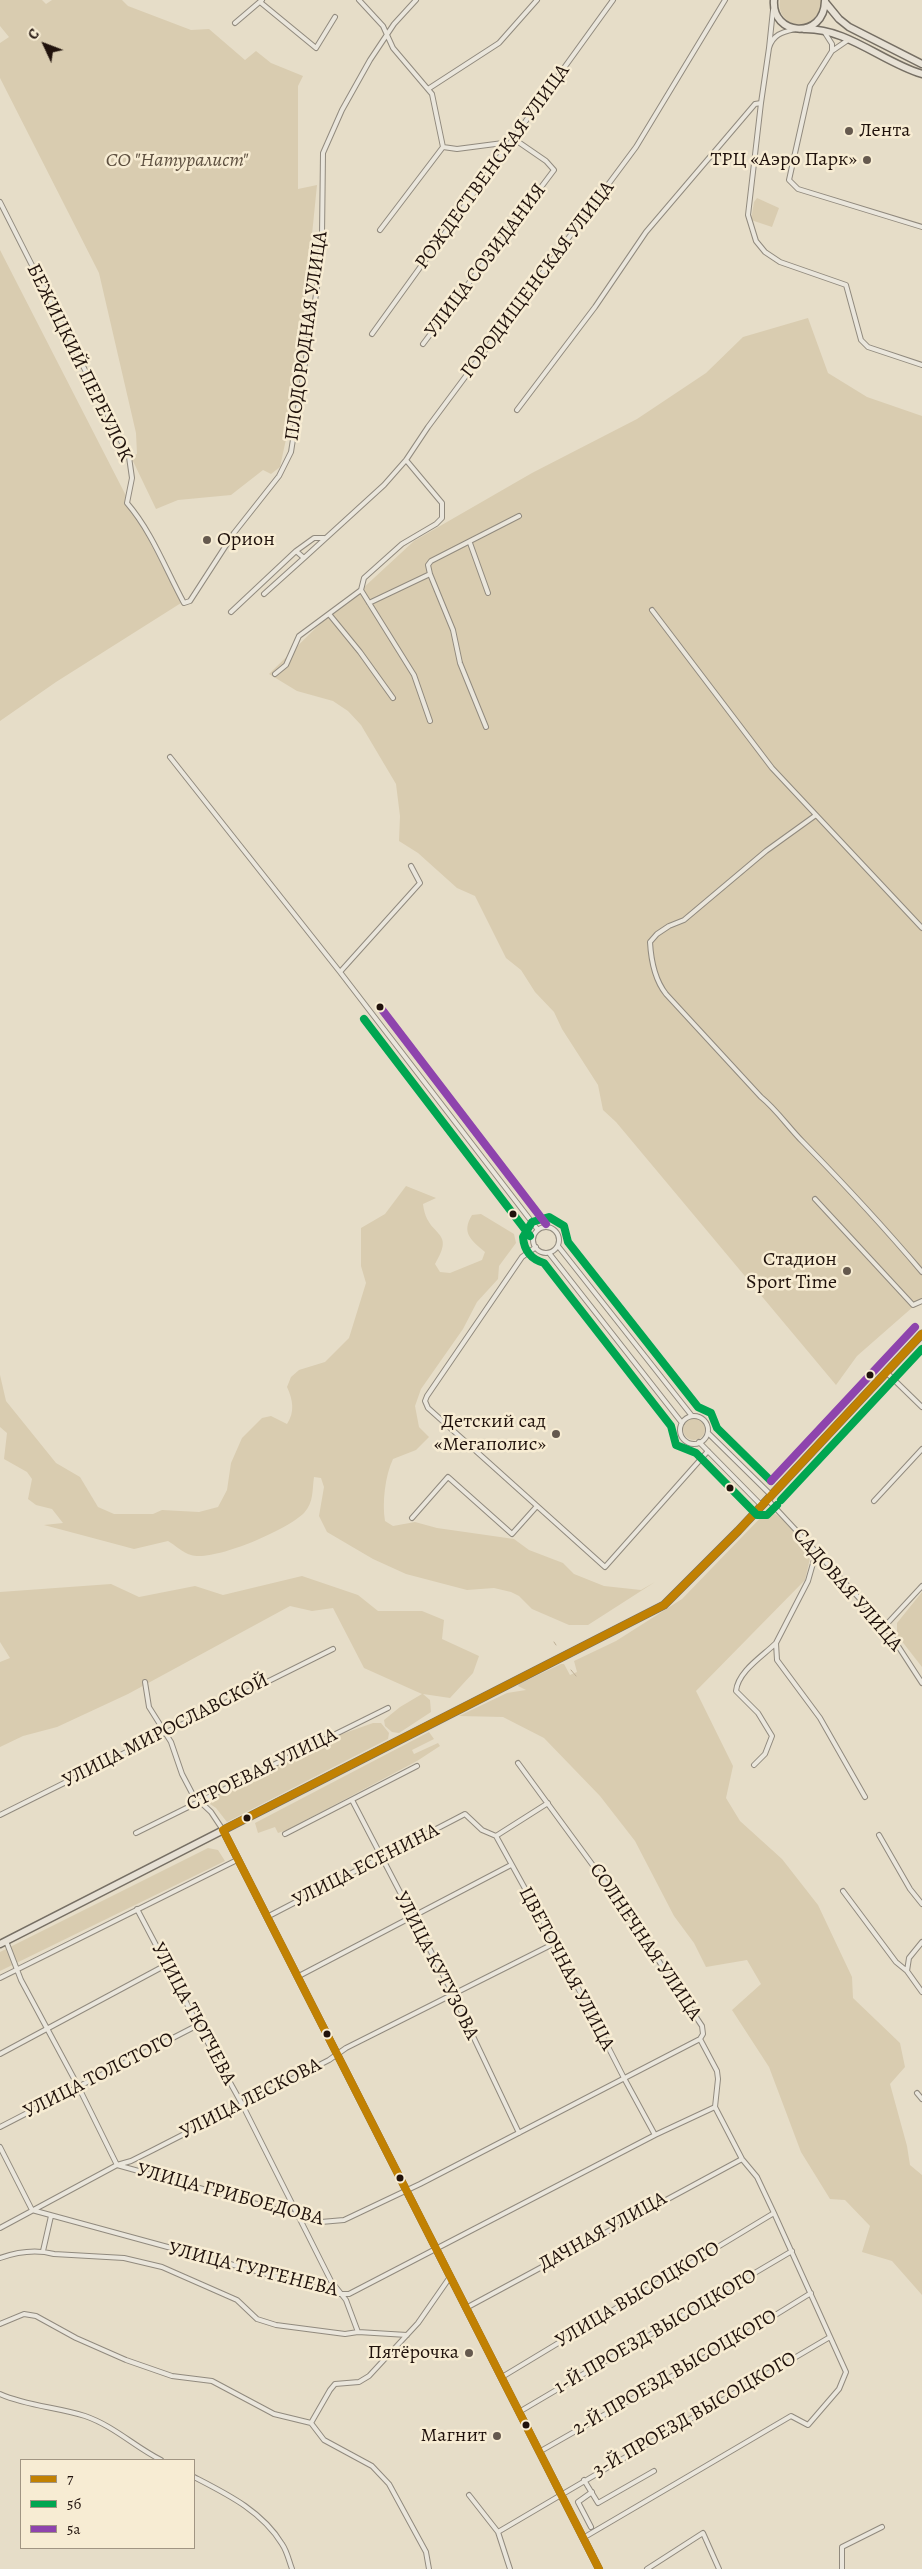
<!DOCTYPE html>
<html>
<head>
<meta charset="utf-8">
<style>
	body { margin:0 }
	#map { position:relative; width:922px; height:2569px; overflow:hidden; background:#e6ddc8; font-family:Alegreya,serif }
	canvas { display:block }
	.legend { position:absolute; left:20px; top:2459px; width:175px; height:90px; box-sizing:border-box; background:#f7ecd3; border:1px solid #a19583; margin:0; padding:6px 9px; list-style:none; font-size:15px; color:#20120c }
	.legend li { display:flex; align-items:center; gap:10px; height:25px }
	.legend b { width:25px; border:1px solid #a19583 }
	.north { position:absolute; left:20px; top:20px; width:50px; height:50px; -webkit-text-stroke:4px #f7ecd3; paint-order:stroke; rotate:313deg; font-size:14px; font-weight:700; line-height:20px; text-align:center; color:#20120c }
	.north::after { content:''; display:block; margin:auto; width:18px; height:22px; background:#20120c; clip-path:polygon(50% 0,100% 100%,50% 72%,0 100%) }
</style>
</head>
<body>
<div id="map">
<canvas width="922" height="2569"></canvas>
<ul class="legend">
<li><b style="height:6px;background:#c18103"></b>7</li>
<li><b style="height:6px;background:#00a651"></b>5б</li>
<li><b style="height:6px;background:#8e44ad"></b>5а</li>
</ul>
<div class="north">С</div>
</div>
<script>
const ctx = document.querySelector('canvas').getContext('2d');
ctx.lineJoin = 'round';
function fill(path, color) { ctx.fillStyle = color; ctx.fill(path, 'evenodd'); }
function stroke(path, color, width, dash) { ctx.strokeStyle = color; ctx.lineWidth = width; ctx.lineCap = dash ? 'butt' : 'round'; ctx.setLineDash(dash || []); ctx.stroke(path); }
function write(font, color, halo, rows, align = 'center') {
  ctx.font = font + ' Alegreya,serif'; ctx.lineWidth = 5; ctx.setLineDash([]); ctx.textBaseline = 'middle'; ctx.strokeStyle = halo; ctx.fillStyle = color; for (const [text, x, y, turn = 0] of rows) {
    ctx.save(); ctx.translate(x, y); ctx.rotate((+turn || 0) * Math.PI / 180); ctx.textAlign = isNaN(turn) ? turn : align; if (halo) ctx.strokeText(text, 0, 0); ctx.fillText(text, 0, 0); ctx.restore();
  }
}
fill(new Path2D(`
	M0,0H42L46,4L52,0H122L128,6L191,30L209,29L245,60L256,51L271,63L303,76L298,86V189L317,185L296,393L280,467L271,474L263,470L231,495L178,500L156,509L131,457L137,454L136,433L99,273L0,78V43L9,37L0,26Z
	M780,0H821C822,35 775,31 780,0Z
	M757,198L779,208L772,227L751,220L754,202Z
	M0,250L181,603L56,682L0,721Z
	M808,318L828,373L867,397L922,416V1299L857,1356L836,1385L616,1122L603,1110L598,1085L562,1029L554,1012L535,992L521,970L506,958L475,896L457,888L418,853L399,841L400,816L396,784L361,725L348,711L333,701L297,691L269,674L330,614L361,590L414,541L532,473L637,419L706,373L743,337Z
	M406,1186L436,1198L423,1204C427,1239 457,1228 435,1264L440,1272L450,1273L482,1260L485,1252C471,1240 461,1233 472,1215L481,1214L514,1234L516,1243L499,1266L498,1279L477,1302L463,1329L421,1389L415,1406L419,1427L429,1437L416,1450L393,1459C385,1476 382,1503 385,1521L393,1526L415,1522L437,1528L514,1539L529,1550L563,1563L574,1574L604,1586L641,1590L655,1582L588,1625H569L532,1609L519,1596L511,1592L494,1588L467,1590L406,1574L373,1559L327,1532L319,1516L324,1487L321,1478L314,1477C312,1490 314,1502 304,1513C287,1530 214,1562 191,1555C183,1553 175,1545 168,1541L134,1549L44,1525L63,1523L52,1509L36,1505L28,1499L32,1479L27,1472L4,1459L7,1433L0,1427V1375L6,1401L56,1463L80,1477L98,1507L114,1514H153L162,1510L199,1512L218,1507L227,1490L231,1463L242,1438L262,1418L271,1416L287,1424C295,1412 293,1400 287,1387L291,1377L299,1370L325,1362L349,1338L366,1283L361,1266V1228L385,1214Z
	M683 1429a11 11 0 1 1 22 0a11 11 0 1 1-22 0Z
	M768,1510C781,1514 804,1541 811,1554L805,1580L696,1691L733,1766L726,1798L740,1821L782,1859L818,1905L852,1977L853,1998L900,2043L905,2067L890,2084L907,2146L910,2165L922,2175V2295L892,2261L862,2252L870,2226L845,2200L830,2199L801,2152L769,2067L732,2010L761,1984L747,1960L706,1967L694,1943L674,1916L635,1841L600,1796L544,1738L503,1717L459,1716L507,1693L526,1690L518,1686L519,1684L561,1664H564L570,1675L577,1672L574,1661L616,1641L682,1599Z
	M302,1576L358,1595L378,1611H422L444,1620L442,1639L479,1656L473,1673L450,1698L423,1694L430,1700L431,1712L399,1733L392,1732L385,1726L384,1720L400,1707L422,1694L364,1668L333,1608L312,1611L290,1606L128,1694L57,1727L23,1736L0,1747V1662L10,1658L0,1642V1592L111,1584L139,1597L195,1586L223,1595Z
	M922,1592V1667L897,1635V1623Z
	M373,1723H381L389,1733L388,1739L227,1822L216,1808L204,1800L328,1739Z
	M429,1732L434,1739L412,1750L414,1754L438,1743L440,1746L417,1761L287,1830L278,1833L275,1827L258,1833L255,1823Z
	M208,1848L218,1850L225,1861L0,1971V1952Z`), '#d9ccb0');
stroke(new Path2D(`
	M554,1642L556,1645
	M571,1670L576,1676`), '#bdaf96', 1);
const street = new Path2D(`
	M359,0L383,26L393,48L432,94L443,147
	M260,2L316,48L335,17
	M773,10L769,48C773,34 783,32 795,29
	M235,23L262,0
	M825,33L832,44V51
	M848,40L832,51L810,86L789,180L798,189L922,227
	M428,89L499,43L537,0
	M761,103L748,215L756,241L765,252L780,262L846,285L861,340L868,347L922,365
	M443,147L457,149L503,143L509,146
	M0,202L129,457L132,478L127,503C152,532 166,570 184,603L190,601L234,533L279,476L291,452L317,288L322,235L323,153L342,110L370,60L394,24L416,0
	M380,230L443,147
	M372,334L613,0
	M423,344L554,170L546,161L514,139
	M517,410L595,307L646,232L755,104L761,103L769,48
	M406,460L442,503V518L436,524L402,544L364,578L361,590L414,675L430,721
	M324,538H314L296,551L304,558L384,485L406,460L428,427L636,147L725,0
	M470,543L488,593
	M430,574L453,630L460,663L486,727
	M264,594L304,558
	M369,603L430,574L428,565L431,561L519,516
	M652,610L772,768L922,928
	M231,612L296,551
	M329,614L360,652L393,698
	M275,674L286,665L299,636L361,590
	M170,757L340,972L538,1230
	M816,815L766,851L684,920L669,926L657,934L650,942C651,960 655,980 666,994L761,1097C777,1110 788,1127 803,1142C844,1184 884,1227 922,1272
	M340,972L420,883L411,866
	M815,1199L913,1305L922,1301
	M533 1240a13 13 0 1 1 26 0a13 13 0 1 1-26 0Z
	M558,1246L692,1416
	M536,1247L522,1257L427,1396L425,1401L428,1408L605,1567L708,1451
	M549,1253L682,1423
	M887,1373L922,1407
	M680 1430a14 14 0 1 1 28 0a14 14 0 1 1-28 0Z
	M708,1433L772,1496
	M699,1442L762,1506
	M768,1500L885,1626L922,1683
	M874,1501L922,1449
	M412,1518L448,1477L512,1534L537,1506
	M816,1553L808,1581L776,1643L777,1660L820,1718L865,1797
	M885,1626L922,1586
	M145,1682L149,1707L171,1742L182,1774L193,1795L211,1812L223,1830
	M518,1763L619,1901L702,2026L703,2034L700,2039L717,2071L718,2079L715,2107L742,2159L757,2177L774,2213L846,2372L839,2389L808,2425L791,2416L583,2538
	M754,1765L765,1754L772,1736L758,1713L736,1691C738,1671 763,1656 776,1643
	M352,1800L453,1994L519,2133
	M0,1815L333,1649
	M136,1833L388,1708
	M285,1834L417,1766
	M879,1835L910,1889L922,1904
	M496,1836L548,1803
	M843,1891L896,1962L907,1971
	M137,1909L198,2025L242,2104L331,2281L346,2300L358,2332
	M267,1917L465,1814L482,1830L496,1836L555,1943L624,2078L655,2135
	M6,1941L21,1980L78,2086L117,2165L321,2222L344,2220L420,2184L700,2039
	M922,1942L909,1958L907,1971L922,1992
	M297,1977L511,1865
	M0,1978L237,1860
	M0,2054L166,1965
	M917,2093L922,2099
	M0,2127L198,2025
	M0,2147L32,2210L340,2294H349L655,2135L715,2107
	M0,2228L117,2165L131,2161L153,2150L329,2060L346,2048L555,1943
	M43,2251L51,2216
	M0,2258C17,2252 36,2249 54,2254L124,2258L162,2267L237,2300L257,2319L276,2325L345,2334L358,2332L407,2335
	M466,2308L742,2159
	M0,2324L24,2314L36,2316L76,2338L126,2360L172,2376L212,2381L274,2414L311,2423L330,2390L335,2384L359,2382L369,2376L418,2323L450,2277
	M502,2377L774,2213
	M0,2394C27,2406 57,2407 85,2416C114,2426 135,2447 161,2460
	M519,2412L792,2251
	M311,2423L324,2440L372,2466L389,2484L426,2552L429,2569
	M539,2452L730,2343L811,2293
	M194,2477C227,2494 262,2511 282,2544C287,2551 289,2561 292,2569
	M584,2480L598,2503L654,2471
	M469,2495L498,2532L510,2569
	M591,2527L578,2502L592,2492
	M498,2532L830,2337
	M647,2569L703,2533L719,2569
	M842,2569V2547L882,2527`);
const secondary = new Path2D(`
	M223,1830L599,2569`);
const primary = new Path2D(`
	M774,0C771,36 824,40 825,1
	M825,2L839,19L849,27L922,64
	M804,29C847,28 882,62 922,74
	M0,1944L664,1605L738,1531L922,1334`);
stroke(street, '#918a7e', 6);
stroke(secondary, '#766f64', 8);
stroke(primary, '#766f64', 9);
stroke(street, '#eae6dc', 4);
stroke(secondary, '#eae6dc', 5.5);
stroke(primary, '#e7e1d5', 6);
stroke(new Path2D(`
	M223,1830L664,1605L738,1531L922,1334
	M223,1830L599,2569`), '#c18103', 8);
stroke(new Path2D(`
	M364,1019L530,1236
	M771,1481L717,1428L711,1413L698,1407L568,1242L564,1226L549,1217L532,1222L523,1237C524,1250 530,1259 544,1263L671,1426L676,1445L696,1453L757,1515H767L777,1505
	M781,1500L922,1349`), '#00a651', 8);
stroke(new Path2D(`
	M380,1007L546,1224
	M771,1481L915,1327`), '#8e44ad', 8);
for (const [x, y, r, color] of [
	[849,131,5,"#65594e"],
	[867,160,5,"#65594e"],
	[207,540,5,"#65594e"],
	[380,1007,4.5,"#20120c"],
	[513,1214,4.5,"#20120c"],
	[847,1271,5,"#65594e"],
	[870,1375,4.5,"#20120c"],
	[556,1434,5,"#65594e"],
	[730,1488,4.5,"#20120c"],
	[247,1818,4.5,"#20120c"],
	[327,2034,4.5,"#20120c"],
	[400,2178,4.5,"#20120c"],
	[469,2353,5,"#65594e"],
	[526,2425,4.5,"#20120c"],
	[497,2436,5,"#65594e"]
]) { const dot = new Path2D(); dot.arc(x, y, r, 0, 2 * Math.PI); ctx.fillStyle = color; ctx.fill(dot); stroke(dot, '#f7ecd3', 2); }
write('20px', '#20120c', '#f7ecd3', [
	["Лента",859,131,"left"],
	["ТРЦ «Аэро Парк»",857,160],
	["Орион",217,540,"left"],
	["Стадион",837,1260],
	["Sport Time",837,1283],
	["Детский сад",546,1422],
	["«Мегаполис»",546,1445],
	["Пятёрочка",459,2353],
	["Магнит",487,2436]
], 'right');
write('italic 20px', '#5d4f3f', '#f7ecd3', [
	["СО \"Натуралист\"",177,161]
]);
write('20px', '#20120c', '#f7ecd3', [
	["РОЖДЕСТВЕНСКАЯ УЛИЦА",493,167,-54],
	["УЛИЦА СОЗИДАНИЯ",486,261,-53],
	["ГОРОДИЩЕНСКАЯ УЛИЦА",538,280,-53],
	["ПЛОДОРОДНАЯ УЛИЦА",307,336,-82],
	["БЕЖИЦКИЙ ПЕРЕУЛОК",79,363,64],
	["САДОВАЯ УЛИЦА",847,1590,49],
	["УЛИЦА МИРОСЛАВСКОЙ",166,1731,-27],
	["СТРОЕВАЯ УЛИЦА",262,1770,-26],
	["УЛИЦА ЕСЕНИНА",366,1866,-27],
	["СОЛНЕЧНАЯ УЛИЦА",645,1942,56],
	["УЛИЦА КУТУЗОВА",436,1966,63],
	["ЦВЕТОЧНАЯ УЛИЦА",566,1969,62],
	["УЛИЦА ТЮТЧЕВА",193,2014,62],
	["УЛИЦА ТОЛСТОГО",99,2076,-27],
	["УЛИЦА ЛЕСКОВА",251,2099,-27],
	["УЛИЦА ГРИБОЕДОВА",230,2195,15],
	["ДАЧНАЯ УЛИЦА",603,2232,-29],
	["УЛИЦА ТУРГЕНЕВА",253,2270,14],
	["УЛИЦА ВЫСОЦКОГО",638,2295,-31],
	["1-Й ПРОЕЗД ВЫСОЦКОГО",656,2332,-30],
	["2-Й ПРОЕЗД ВЫСОЦКОГО",675,2373,-30],
	["3-Й ПРОЕЗД ВЫСОЦКОГО",695,2415,-30]
]);
</script>
</body>
</html>
